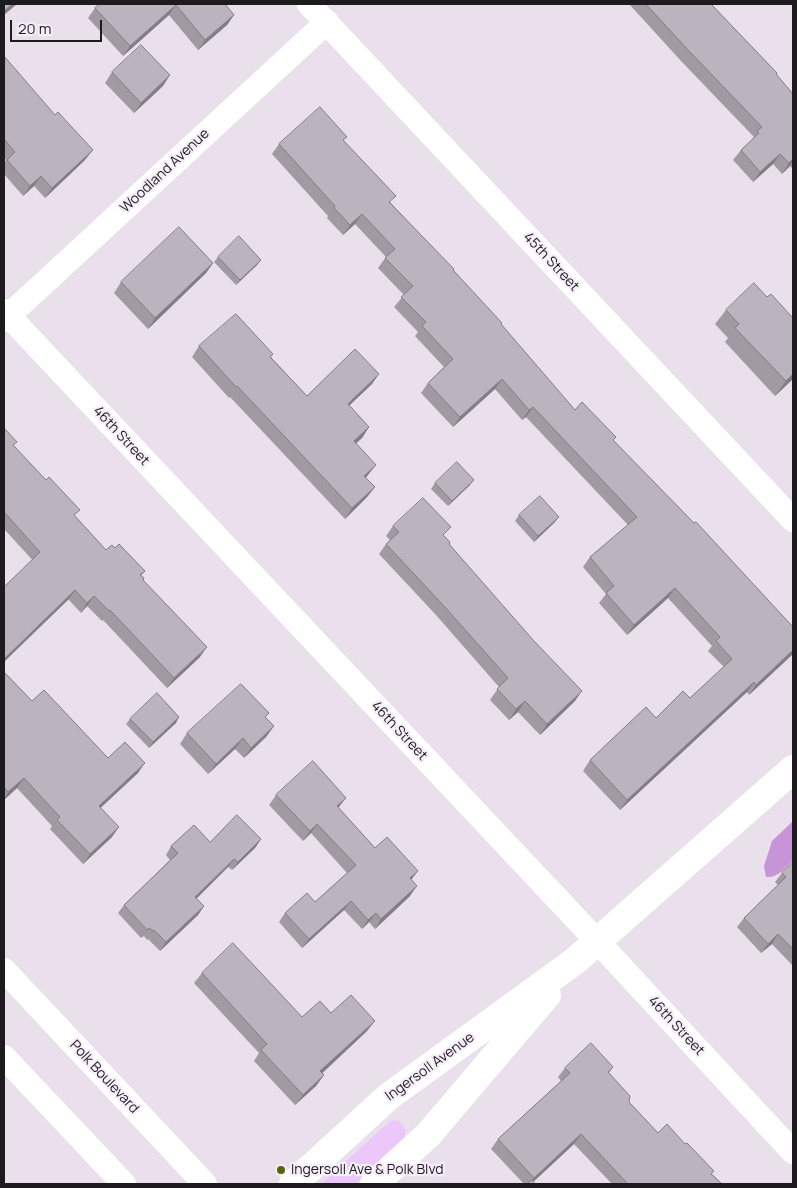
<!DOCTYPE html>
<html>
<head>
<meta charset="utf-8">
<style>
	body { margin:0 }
	#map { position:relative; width:797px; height:1188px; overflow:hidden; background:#e9e0ec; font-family:Manrope,sans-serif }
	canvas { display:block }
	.frame { position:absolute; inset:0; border:5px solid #1e1b1f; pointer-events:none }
	.scale { position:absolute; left:10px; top:20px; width:92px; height:22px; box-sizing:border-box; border:2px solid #1e1b1f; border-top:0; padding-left:6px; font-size:15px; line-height:18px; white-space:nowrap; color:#1e1b1f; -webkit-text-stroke:4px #f6eef9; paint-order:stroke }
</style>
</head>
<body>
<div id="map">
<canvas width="797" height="1188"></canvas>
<div class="frame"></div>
<div class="scale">20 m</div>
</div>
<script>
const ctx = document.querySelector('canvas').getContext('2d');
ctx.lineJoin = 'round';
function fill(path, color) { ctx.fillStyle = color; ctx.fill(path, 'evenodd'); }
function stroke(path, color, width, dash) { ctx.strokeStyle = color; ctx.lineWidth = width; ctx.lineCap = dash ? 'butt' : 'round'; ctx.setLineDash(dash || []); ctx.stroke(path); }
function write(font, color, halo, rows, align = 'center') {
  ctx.font = font + ' Manrope,sans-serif'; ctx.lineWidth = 4.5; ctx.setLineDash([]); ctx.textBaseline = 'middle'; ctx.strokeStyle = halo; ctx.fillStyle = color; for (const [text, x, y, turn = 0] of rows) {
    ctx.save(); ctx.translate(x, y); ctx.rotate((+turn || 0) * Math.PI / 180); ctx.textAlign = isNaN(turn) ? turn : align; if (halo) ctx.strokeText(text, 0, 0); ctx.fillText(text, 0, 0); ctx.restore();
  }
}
fill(new Path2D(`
	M395,1120L400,1122L406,1130L404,1139L355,1184H321L389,1122Z`), '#ecc7f9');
fill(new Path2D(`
	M793,821V860C785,868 778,878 766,877L764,866L772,841Z`), '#c694d7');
stroke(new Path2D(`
	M309,4L793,520
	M4,311L598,942L793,1152
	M4,320L327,22
	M4,970L205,1184
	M4,1057L124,1184`), '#fff', 24);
stroke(new Path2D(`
	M293,1184L388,1097L575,961L793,769
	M374,1184L428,1135L547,995`), '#fff', 28);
fill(new Path2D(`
	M225,4L234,15L227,25L198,50L169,15L123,56L88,18L95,8Z
	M629,4H711L793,94V169L790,166L782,174L773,164L753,182L733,160L741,150L751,141L754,137L682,62Z
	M4,56L85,160L45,198L34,186L23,196L4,174V164L6,160L4,157Z
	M112,72L163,86L134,113L105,83Z
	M344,141L391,203L453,270L575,410L613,440L793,654L749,695L747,692L620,810L583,771L590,760L656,718L690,698L724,667L708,651L712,646L668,598L627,635L599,603L606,594L583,567L590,557L628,525L526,417L522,420L495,389L453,427L421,393L428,383L444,367L415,336L418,332L394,307L404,295L378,268L386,257L355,224L343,235L327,218L328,216L272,154L279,144Z
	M218,257L261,260L257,265L236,285L214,262Z
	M213,263L206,273L148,329L114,293L121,282Z
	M726,310L793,379L775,396L725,342L728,338L715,324Z
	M199,346L273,354L271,357L307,396L372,384L349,406L369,427L362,438L356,443L368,475L366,478L375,487L367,497L345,519L230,397L229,398L192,357Z
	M4,428L14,446L75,516L106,550L115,548L145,571L141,576L143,580L200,657L167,688L103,620L102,621L87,606L81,613L4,529Z
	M435,483L470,485L448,506L431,489Z
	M519,515L555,522L534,542L515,521Z
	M393,526L444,536L450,542L449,544L575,701L540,735L518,712L509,720L490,700L499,687L436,615L379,554L386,544L390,540L386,536Z
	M4,672L32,701L108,758L138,773L100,808L112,837L83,864L50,829L52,826L17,788L4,800Z
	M266,718L274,726L266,737L244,758L235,749L208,774L180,744L187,733Z
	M130,719L176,723L149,748L126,724Z
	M276,795L339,808L375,848L412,880L410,896L375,929L369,922L362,929L344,910L302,948L279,922L285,913L315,902L347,873L311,833L303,841L269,805Z
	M261,839L255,848L232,870L228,867L196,899L204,906L198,915L160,951L148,939L147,940L144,936L141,938L118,913L124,905L170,860L166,855L171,846L210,842Z
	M793,862V966L772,944L761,953L737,927L744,918L778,885L775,882L782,873Z
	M202,973L302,1017L331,1013L367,1031L322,1073L324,1075L316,1086L295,1105L254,1061L259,1053L194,983Z
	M613,1067L609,1073L629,1102L658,1133L712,1174L722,1184H612L574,1144L533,1182L535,1184H524L491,1149L498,1139L561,1081L558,1077L565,1068Z`), '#a19aa3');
fill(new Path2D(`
	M12,4H17L4,15V11Z
	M176,5L169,15L123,56L130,46Z
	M234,15L227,25L198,50L205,40Z
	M170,75L163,86L134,113L141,103Z
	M93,150L85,160L45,198L52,188Z
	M780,154L773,164L753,182L760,172Z
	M793,159V161L790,166L782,174L789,163Z
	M41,176L34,186L23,196L30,186Z
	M362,214L355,224L343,235L350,225Z
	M261,260L257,265L236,285L240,280Z
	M213,263L206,273L148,329L155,318Z
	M379,374L372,384L340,414L348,404Z
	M793,374V379L775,396L786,381Z
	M502,379L495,389L453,427L460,417Z
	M533,407L526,417L522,420L529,410Z
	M369,427L362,438L347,452L354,441Z
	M376,465L368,475L357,486L364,476Z
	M474,480L470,485L448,506L452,501Z
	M375,487L367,497L345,519L352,508Z
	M559,517L555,522L534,542L538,536Z
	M675,588L668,598L627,635L634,625Z
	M75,590L68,600L4,662V659Z
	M94,596L87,606L81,613L87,603Z
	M207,647L200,657L167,688L174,678Z
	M793,650V654L749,695L756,685Z
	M754,682L747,692L620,810L627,800Z
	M582,691L575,701L540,735L547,724Z
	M525,701L518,712L509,720L516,709Z
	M179,717L176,723L149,748L153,742Z
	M274,726L266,737L244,758L251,748Z
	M243,738L235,749L208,774L216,764Z
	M145,763L138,773L92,816L99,806Z
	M24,778L17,788L4,800L8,792Z
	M346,798L339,807L331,815L337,806Z
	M317,824L311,833L303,841L310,831Z
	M119,827L112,837L83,864L90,854Z
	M261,839L255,848L232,870L238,862Z
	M234,859L228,867L189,906L195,897Z
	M418,871L411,880L410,878Z
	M417,886L410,896L375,929L381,919Z
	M351,901L344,910L302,948L309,939Z
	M204,906L198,915L160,951L166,942Z
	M376,913L369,922L362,929L368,920Z
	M778,934L772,944L761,953L768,944Z
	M375,1021L367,1031L313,1082L320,1071Z
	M324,1075L316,1086L295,1105L303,1095Z
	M581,1134L574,1144L531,1184H530L534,1178Z`), '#837d85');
const building = new Path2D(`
	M4,4H12L4,11Z
	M100,4H225L234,15L205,40L176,5L130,46L95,8Z
	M646,4H711L777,73L776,74L793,94V159L789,163L780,154L760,172L741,150L759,133L757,131L762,127L690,52Z
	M141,45L170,75L141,103L112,72Z
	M4,56L55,115L58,112L93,150L52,188L41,176L30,186L7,160L15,152L4,139Z
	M320,107L347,137L343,140L396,196L389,202L454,269L453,270L502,323L501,324L575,410L582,402L616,437L613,440L694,523L696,522L793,627V650L756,685L754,682L627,800L590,760L646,707L656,718L683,691L690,698L732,659L716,641L720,637L675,588L634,625L606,593L614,586L590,557L637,517L533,407L529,410L502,379L460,417L428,383L453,359L422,326L426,322L401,297L413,286L385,258L395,249L362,214L350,225L334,208L335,206L279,144Z
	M179,227L213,263L155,318L121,282Z
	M239,236L261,260L240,280L218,257Z
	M754,283L767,297L771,294L793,318V374L786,381L735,328L739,324L726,310Z
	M236,314L273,354L270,357L307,396L355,349L379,374L348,404L369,427L354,441L376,465L364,476L375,487L352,508L237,386L236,387L199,346Z
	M4,428L17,442L13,445L46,480L49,477L80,510L74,515L106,550L112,545L115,548L119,544L145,571L140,575L144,578L143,580L207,647L174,678L110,610L109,611L94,596L87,603L75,590L4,659V587L40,552L4,512Z
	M457,462L474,480L452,501L435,483Z
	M540,496L559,517L538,536L519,515Z
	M423,498L451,527L443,535L450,542L449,544L534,641L582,691L547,724L525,701L516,709L497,689L508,678L443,605L386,544L399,532L393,526Z
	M4,672L32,701L44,690L108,758L125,742L145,763L99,806L119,827L90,854L57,820L60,817L24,778L8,792L4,787Z
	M241,684L269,713L265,717L274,726L251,748L243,738L216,764L187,733Z
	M157,693L179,717L153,742L130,719Z
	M313,761L346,798L337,806L375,848L387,837L418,871L410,878L417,886L381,919L376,913L368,920L351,901L309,939L285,913L307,893L315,902L356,865L317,824L310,831L276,795Z
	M237,815L261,839L238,862L234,859L195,897L204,906L166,942L154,930L153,931L149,928L147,930L124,905L178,853L171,846L194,825L210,842Z
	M793,862V949L778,934L768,944L744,918L786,877L782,873Z
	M233,943L302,1017L320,1001L331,1013L351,995L375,1021L320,1071L324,1075L303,1095L261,1050L267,1044L202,973Z
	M591,1043L613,1067L608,1072L630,1096L629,1102L658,1133L667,1124L685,1144L687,1143L714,1171L711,1174L722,1184H628L581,1134L534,1178L498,1139L570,1073L565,1068Z
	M532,1180L535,1184H527Z`);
fill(building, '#bbb3be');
stroke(building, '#837d85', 1);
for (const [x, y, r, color] of [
	[281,1170,5,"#586406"]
]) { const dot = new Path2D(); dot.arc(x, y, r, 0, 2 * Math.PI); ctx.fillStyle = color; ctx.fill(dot); stroke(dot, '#f6eef9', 2); }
write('14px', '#1e1b1f', '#f6eef9', [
	["Woodland Avenue",165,171,-43],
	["45th Street",551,262,47],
	["46th Street",121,436,47],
	["46th Street",399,731,47],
	["46th Street",676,1026,47],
	["Ingersoll Avenue",430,1067,-36],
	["Polk Boulevard",104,1077,47]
]);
write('14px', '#1e1b1f', '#f6eef9', [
	["Ingersoll Ave & Polk Blvd",291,1170]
], 'left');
</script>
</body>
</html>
